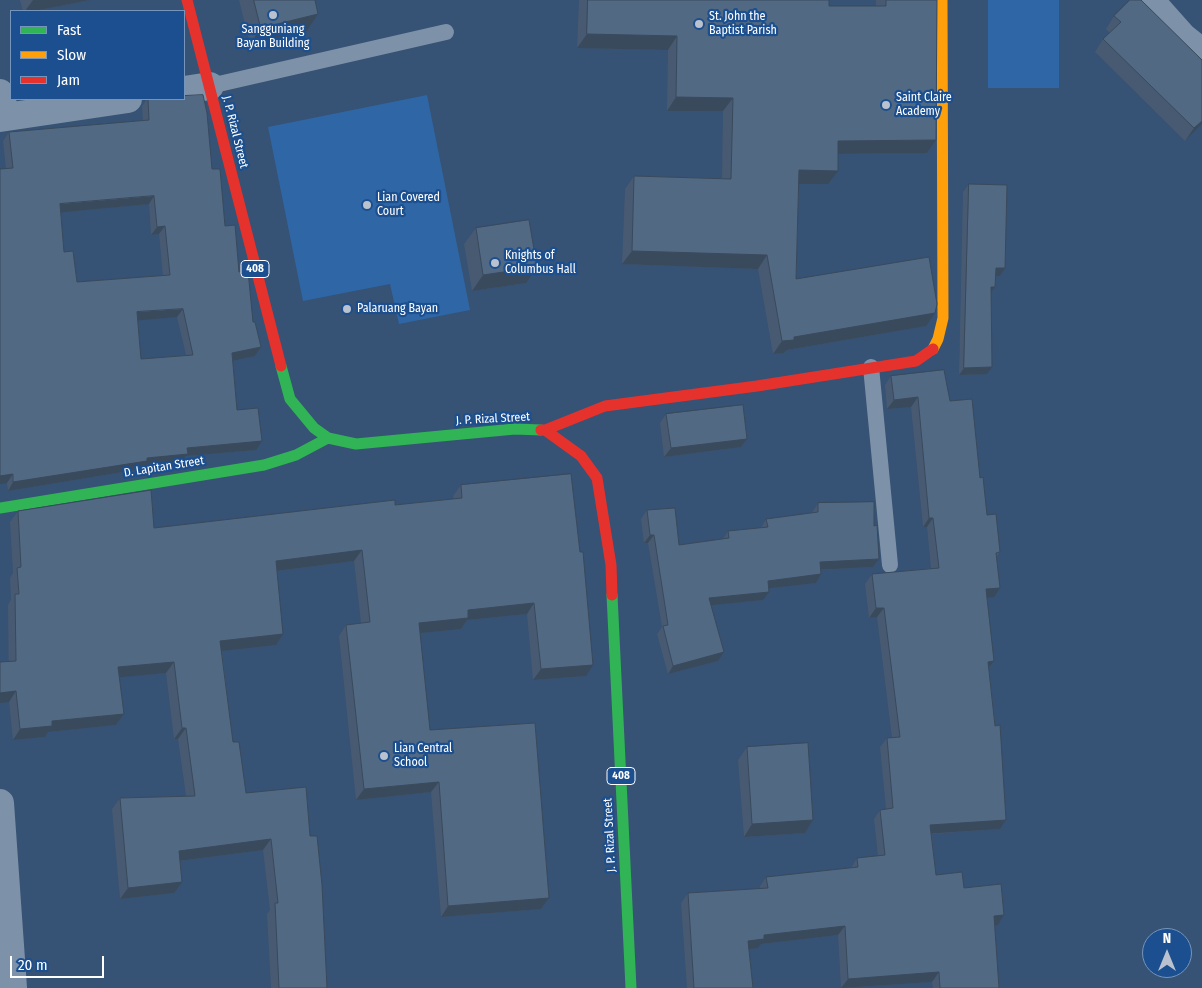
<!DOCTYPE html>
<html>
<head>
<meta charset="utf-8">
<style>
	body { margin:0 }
	#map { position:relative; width:1202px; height:988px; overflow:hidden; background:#365274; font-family:"Fira Sans Condensed",sans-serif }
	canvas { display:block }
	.legend { position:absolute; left:10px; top:10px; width:175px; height:90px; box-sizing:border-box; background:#1b4f8f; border:1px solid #7695bc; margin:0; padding:6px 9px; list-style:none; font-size:15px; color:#fff }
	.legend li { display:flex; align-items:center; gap:10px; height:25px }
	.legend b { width:25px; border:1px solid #7695bc }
	.north { position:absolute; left:1142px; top:928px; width:50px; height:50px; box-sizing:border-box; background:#1b4f8f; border:1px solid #7695bc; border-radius:50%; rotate:0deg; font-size:14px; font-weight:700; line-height:20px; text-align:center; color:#fff }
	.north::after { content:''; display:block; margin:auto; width:18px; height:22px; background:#b9c2ce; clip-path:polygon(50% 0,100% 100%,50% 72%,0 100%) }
	.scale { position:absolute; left:10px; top:956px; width:94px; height:22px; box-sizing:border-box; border:2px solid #fff; border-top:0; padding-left:6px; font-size:15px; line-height:18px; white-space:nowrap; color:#fff; -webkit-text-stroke:4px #1b4f8f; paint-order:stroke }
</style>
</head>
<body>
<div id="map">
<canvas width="1202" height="988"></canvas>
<ul class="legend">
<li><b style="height:6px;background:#30b455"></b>Fast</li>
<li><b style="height:6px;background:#ff9f0a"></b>Slow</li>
<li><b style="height:6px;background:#e5322d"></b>Jam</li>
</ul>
<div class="north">N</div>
<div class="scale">20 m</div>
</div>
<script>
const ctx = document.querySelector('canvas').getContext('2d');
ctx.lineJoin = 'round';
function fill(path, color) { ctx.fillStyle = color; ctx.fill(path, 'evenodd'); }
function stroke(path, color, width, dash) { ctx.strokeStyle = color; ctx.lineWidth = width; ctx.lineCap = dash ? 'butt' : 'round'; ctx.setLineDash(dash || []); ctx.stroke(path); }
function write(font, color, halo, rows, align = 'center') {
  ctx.font = font + ' "Fira Sans Condensed",sans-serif'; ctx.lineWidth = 4.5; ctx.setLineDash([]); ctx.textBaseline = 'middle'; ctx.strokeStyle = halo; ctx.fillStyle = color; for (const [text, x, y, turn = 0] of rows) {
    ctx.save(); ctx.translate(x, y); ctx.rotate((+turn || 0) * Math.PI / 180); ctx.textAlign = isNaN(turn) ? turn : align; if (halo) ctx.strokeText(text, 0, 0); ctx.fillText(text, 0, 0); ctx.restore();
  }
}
fill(new Path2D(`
	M988,0H1059V88H988Z
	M427,95L470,310L399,324L390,284L303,301L268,127Z`), '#2f66a5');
stroke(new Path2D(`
	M210,86L446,32
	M871,367L890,565`), '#7d92a8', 16);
stroke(new Path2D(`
	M1150,0L1183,37L1202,52
	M184,90L210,86
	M0,93L6,117
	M0,118L128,99
	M0,803L13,988`), '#7d92a8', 28);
stroke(new Path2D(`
	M281,366L290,399L314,428L328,438L356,444L515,429L541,430
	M0,508L264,465L296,455L328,438
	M612,595L631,988`), '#30b455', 11);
stroke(new Path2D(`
	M933,349L938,339L943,318L942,0`), '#ff9f0a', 11);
stroke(new Path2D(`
	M187,0L281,366
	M541,430H545L581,456L597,478L611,565L612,595
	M545,430L605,406L757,386L916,361L933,349`), '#e5322d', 11);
fill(new Path2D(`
	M20,0H90L34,11H23Z
	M239,0H315L318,14L307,31L250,44Z
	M579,0H829V6H876V0H937L936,140L927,153L838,154L828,184H799L796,279L926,326L787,350L784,353L773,354L758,269L622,264L625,189L634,176L722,178L723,111H667L668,50L577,48Z
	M1114,16L1202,60V124L1185,141L1095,52L1103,39L1110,33L1106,29Z
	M147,99H148L212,169L225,226L261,347L255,356L232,360L237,410L256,450L186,456L182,463L143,467L141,469L8,491L7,483L6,169L3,141L9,132L143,121L142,106ZM149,204L151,235L159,234L163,276L77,282L64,252L61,212ZM177,317L186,355L141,359L138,320Z
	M969,184L1005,268L1000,276H996L995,287L991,293L987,374L959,375L963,192Z
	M476,228L526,283L472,291L464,244Z
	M891,376L950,401L980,478L987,515L1000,552L997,556L994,597L987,598L994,661L989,668L1006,820L1000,829L932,834L936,875L964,888L1004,915L998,925H995L999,988H933L932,982L841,988L838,935L761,944L758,948L749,949L753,988H687L681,903L688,893L760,889V886L766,877L851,868L857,858L878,856L874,819L880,810L886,809L880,747L887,738H892L877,617L869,618L865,584L872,574L931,568L927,527H923L911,407L887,409L885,385Z
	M666,414L747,439L741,447L664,457L660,423Z
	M461,485L586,676L533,680L527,614L467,620L461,629L420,633L430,730L549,898L541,909L441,917L431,792L356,800L339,636L346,625L361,623L354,561L277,571L276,645L222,651L233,742L246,793L310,836L327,988H271L267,914L270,910L263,850L180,861L174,893L120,899L112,809L120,798L186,796L178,739H174L166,673L119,677L124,714L116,725L48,732L45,737L13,740L9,702L8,605L11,599L10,578L13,573L10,522L18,511L154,528L454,499L453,496Z
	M818,503L874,526L879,559L873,567L821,570V574L816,583L769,588L763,600L711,605L724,652L718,661L668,674L657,634L662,627L648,543H644L641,519L647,510L679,545L723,539L728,531L761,528L766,519L813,513V511Z
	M747,747L813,820L805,833L744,837L738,760Z`), '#475a72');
fill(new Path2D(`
	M33,0H90L34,11H25Z
	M318,14L307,31L250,44L261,28Z
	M587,34L677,36L668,50L577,48Z
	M676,97L733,98L723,111H667Z
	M1202,121V124L1185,141L1194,128Z
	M936,140L927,153L829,154L838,141Z
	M799,170L838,171L828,184H790Z
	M154,196L149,204L54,213L60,204Z
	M165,226L159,234L151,235L157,227Z
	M632,251L767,255L758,269L622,264Z
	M537,267L526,283L472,291L483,275Z
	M996,268H1005L1000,276H991Z
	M991,287H995L990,294Z
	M183,309L177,317L131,321L137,312Z
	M935,313L926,326L787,350L784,353L773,354L782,341L794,337Z
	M261,347L255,356L226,362L232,353Z
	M992,367L987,374L959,375L964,368Z
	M918,397L911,407L887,409L894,400Z
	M747,439L741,447L664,457L671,448Z
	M262,441L256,450L186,456L182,463L143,467L141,469L8,491L13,482L147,458L187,448Z
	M13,474L7,483L0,484V476Z
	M929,518H933L927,527H923Z
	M650,535H654L648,543H644Z
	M362,550L354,561L268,572L276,561Z
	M879,559L873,567L814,570L820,562Z
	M821,574L816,583L762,589L768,581Z
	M1000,588L994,597L979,599L986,589Z
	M769,592L763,600L703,606L709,598Z
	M534,603L527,614L467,620L461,629L411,634L419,623L468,610Z
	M876,608H884L877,617L869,618Z
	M283,634L276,645L213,652L220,641Z
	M724,652L718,661L668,674L673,666Z
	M994,661L987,670L988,662Z
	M174,662L166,673L111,678L118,667Z
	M593,665L586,676L533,680L541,669Z
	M16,691L9,702L0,703V693Z
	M124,714L116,725L48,732L45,737L13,740L20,729L52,721Z
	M182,728H186L178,739H174Z
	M439,782L431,792L356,800L364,789Z
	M813,820L805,833L744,837L752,824Z
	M1006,820L1000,829L924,834L930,825Z
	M271,839L263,850L171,862L179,851Z
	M182,882L174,893L120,899L128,888Z
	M549,898L541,909L441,917L448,906Z
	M1004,915L998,925L987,926L994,916Z
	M845,926L838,935L761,944L758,948L742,950L748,941L764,935Z
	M939,972L932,982L841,988L848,979Z`), '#394a5c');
const building = new Path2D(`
	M254,0H315L318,14L261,28Z
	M588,0H829V6H886V0H937L936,140L838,141V171L799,170L796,279L929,257L937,304L935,313L794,337V340L782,341L767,255L632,251L634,176L731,179L733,98L676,97L677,36L587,34Z
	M1130,0H1141L1202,60V121L1194,128L1103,39L1121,22L1114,16Z
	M203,95L207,113L212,169H220L225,226L235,225L239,272L248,271L253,322H255L261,347L232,353L237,410L258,408L262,441L187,448L188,454L147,458V461L13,482V474L0,476V169L13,168L9,132L149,120L148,99H184V96ZM154,196L157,227L165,226L170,275L77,282L73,251L64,252L60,204ZM183,309L193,355L141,359L137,312Z
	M969,184L1007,185L1005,268H996L995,287H991L992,367L964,368Z
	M529,220L537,267L483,275L476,228Z
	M944,370L950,401L972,399L980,478L983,477L987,515L996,514L1000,552L996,553L1000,588L986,589L994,661L988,662L995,726L1000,725L1006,820L930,825L936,875L962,872L964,888L1001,884L1004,915L994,916L999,988H940L939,972L848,979L845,926L764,935V939L748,941L753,988H694L688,893L768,888L766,877L858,867L857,858L885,855L880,810L893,808L887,738L900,737L884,608H876L872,574L939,568L933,518H929L918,397L894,400L891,376Z
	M743,405L747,439L671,448L666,414Z
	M571,474L580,552H583L593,665L541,669L534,603L468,610V618L419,623L430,730L535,723L549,898L448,906L439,782L364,789L346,625L370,622L362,550L276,561L283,634L220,641L233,742H239L246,793L306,787L310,836H317L322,885L327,988H279L275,903H278L271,839L179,851L182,882L128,888L120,798L195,796L186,728H182L174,662L118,667L124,714L52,721V726L20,729L16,691L0,693V662L16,661L15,594H19L17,568L21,567L18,511L151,490L154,528L395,500V505L462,498L461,485Z
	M874,502V526L877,525L879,559L820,562L821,574L768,581L769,592L709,598L724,652L673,666L663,626L668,625L654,535H650L647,510L675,508L679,545L729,538L728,531L768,527L766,519L818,512V503Z
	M808,743L813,820L752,824L747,747Z`);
fill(building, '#526984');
stroke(building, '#394a5c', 1);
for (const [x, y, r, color] of [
	[273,15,5,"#b9c2ce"],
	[699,24,5,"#b9c2ce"],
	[886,105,5,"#b9c2ce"],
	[367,205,5,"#b9c2ce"],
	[495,263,5,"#b9c2ce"],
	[347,309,5,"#b9c2ce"],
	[384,756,5,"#b9c2ce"]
]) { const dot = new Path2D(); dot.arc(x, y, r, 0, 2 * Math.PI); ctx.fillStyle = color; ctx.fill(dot); stroke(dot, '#1b4f8f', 2); }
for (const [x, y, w] of [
	[255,269,28],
	[621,776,28]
]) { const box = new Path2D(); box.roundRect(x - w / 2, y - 8.5, w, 17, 4); ctx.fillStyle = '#1b4f8f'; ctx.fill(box); stroke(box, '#fff', 1); }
write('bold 11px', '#fff', null, [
	["408",255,269],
	["408",621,776]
]);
write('12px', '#fff', '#1b4f8f', [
	["St. John the",709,17],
	["Baptist Parish",709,31],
	["Sangguniang",273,30,"center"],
	["Bayan Building",273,44,"center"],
	["Saint Claire",896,98],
	["Academy",896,112],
	["Lian Covered",377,198],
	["Court",377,212],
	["Knights of",505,256],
	["Columbus Hall",505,270],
	["Palaruang Bayan",357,309],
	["Lian Central",394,749],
	["School",394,763]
], 'left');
write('12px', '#fff', '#1b4f8f', [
	["J. P. Rizal Street",235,132,76],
	["J. P. Rizal Street",493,419,-3],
	["D. Lapitan Street",164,467,-9],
	["J. P. Rizal Street",610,835,-93]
]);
</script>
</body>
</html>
